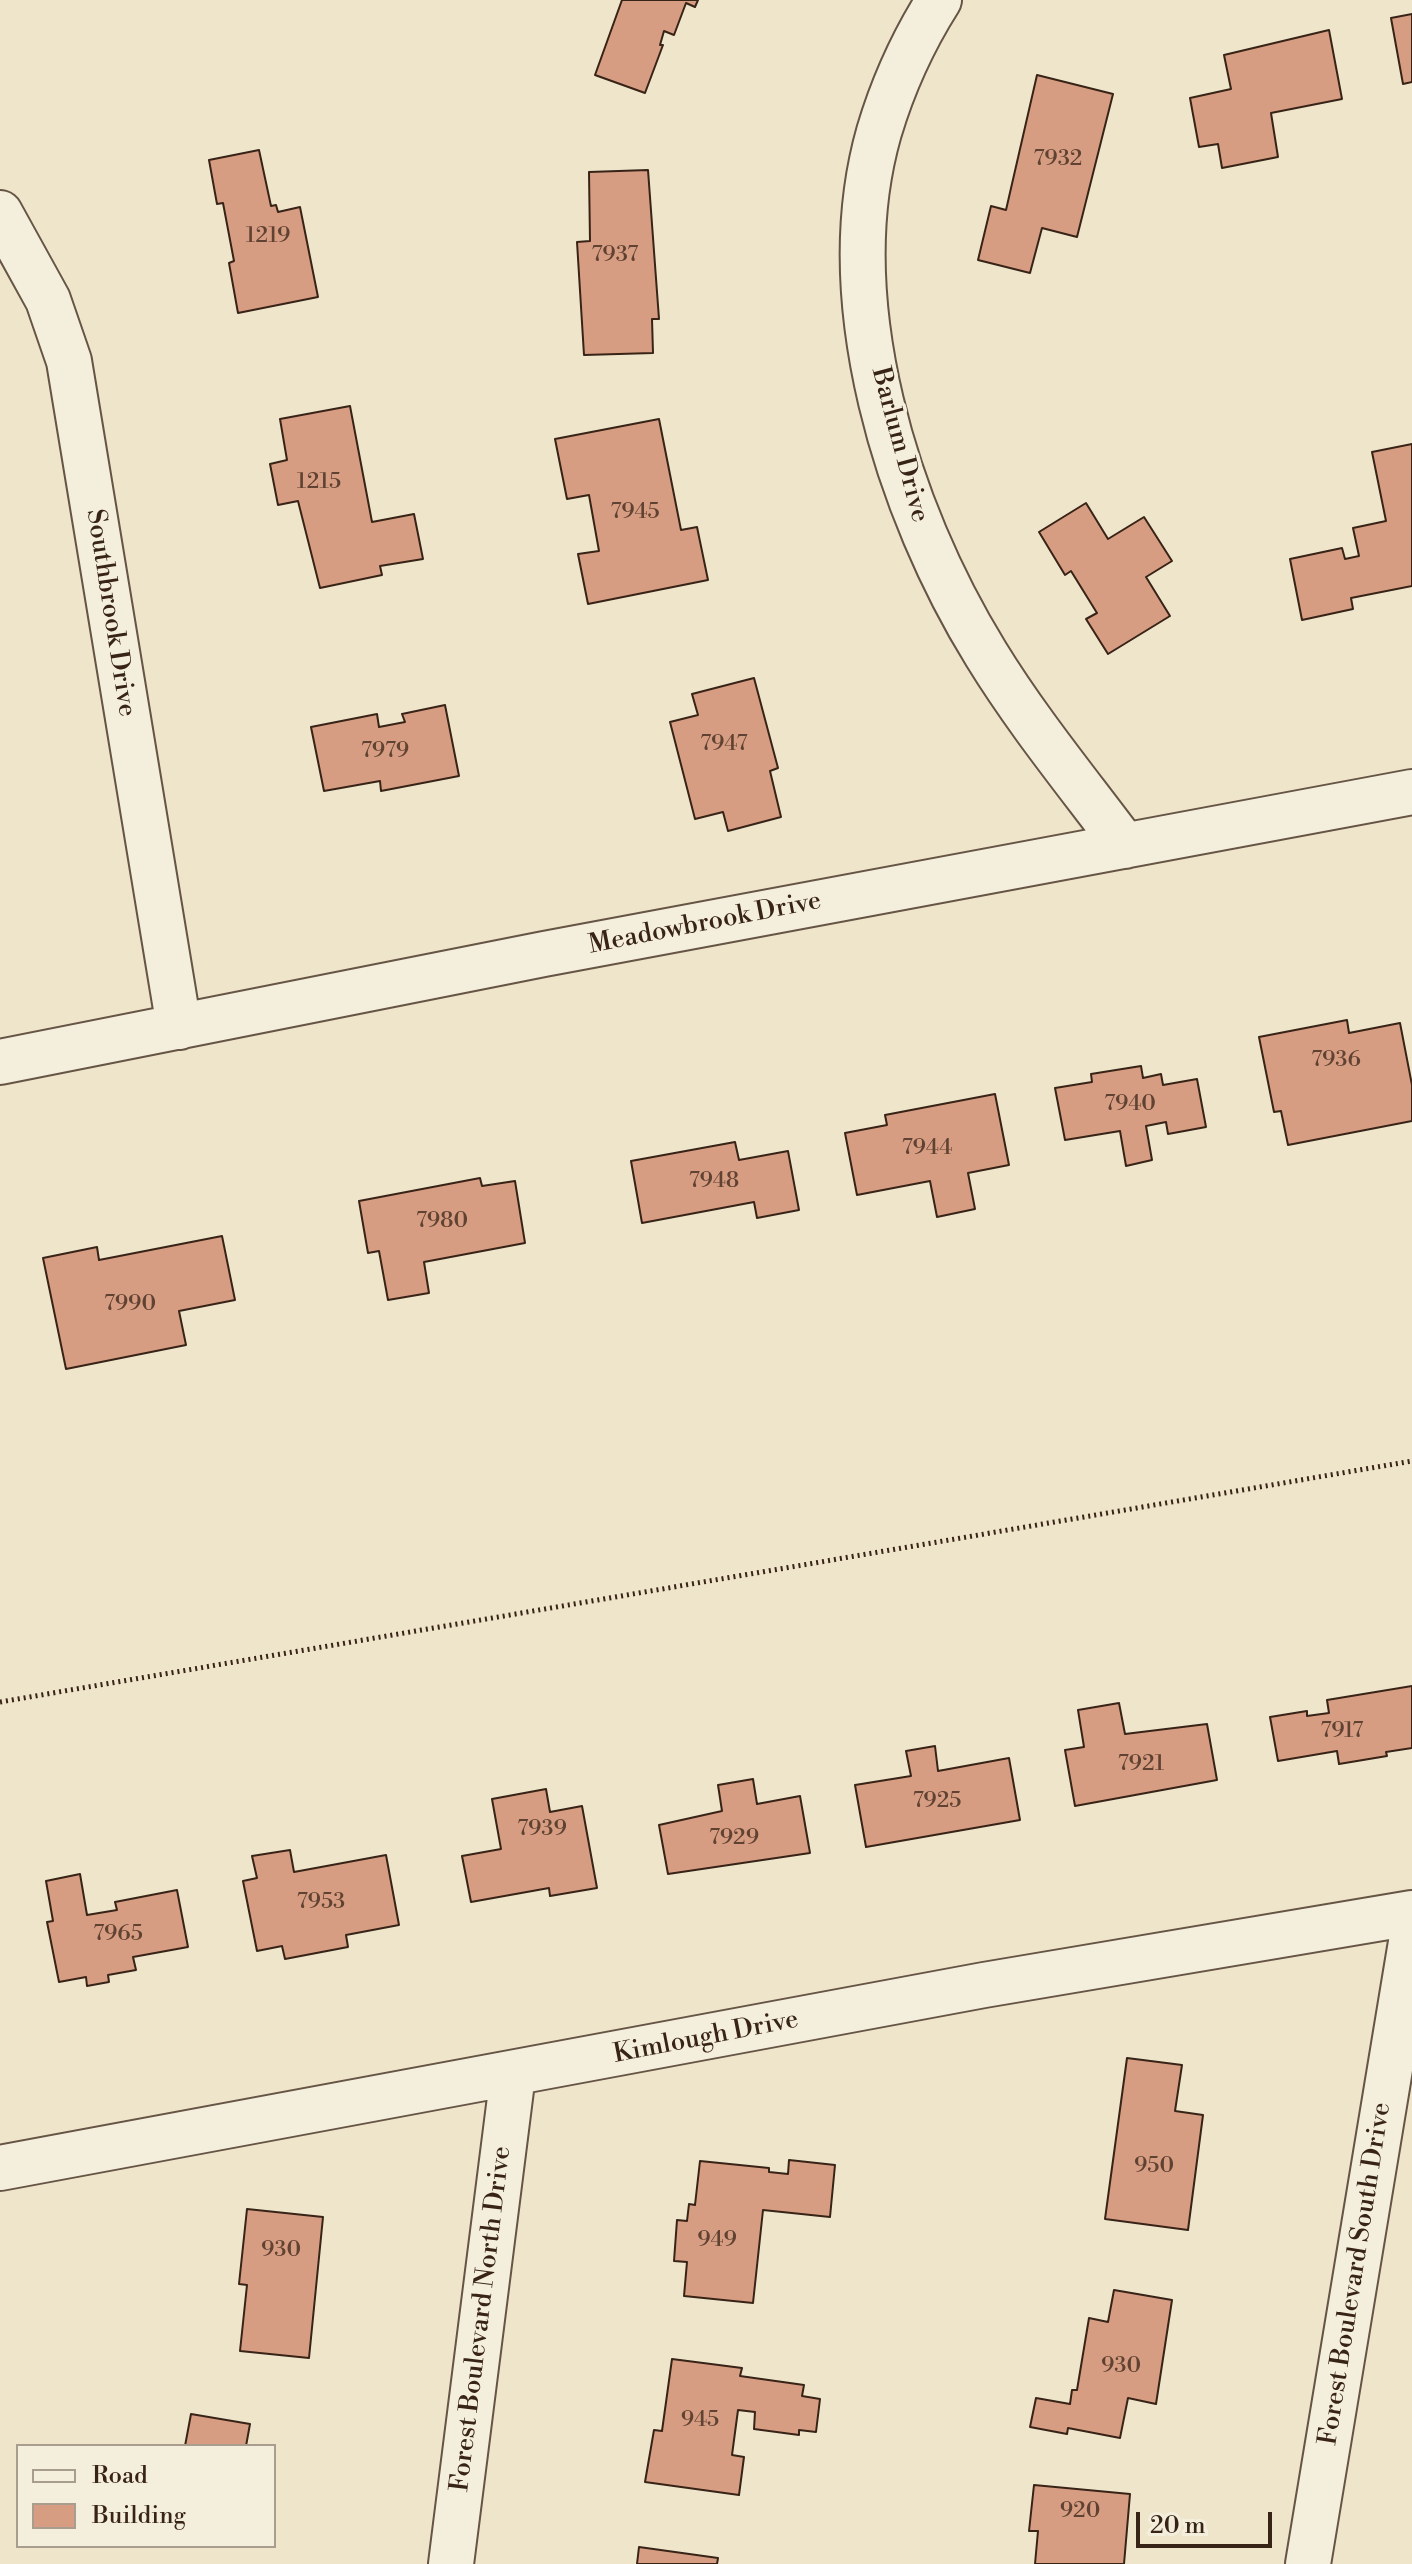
<!DOCTYPE html>
<html>
<head>
<meta charset="utf-8">
<style>
	body { margin:0 }
	#map { position:relative; width:1412px; height:2564px; overflow:hidden; background:#eee5cb; font-family:"Libre Bodoni",serif }
	canvas { display:block }
	.legend { position:absolute; left:16px; top:2444px; width:260px; height:104px; box-sizing:border-box; background:#f4eedd; border:2px solid #a99d8e; margin:0; padding:10px 14px; list-style:none; font-size:24px; color:#382317 }
	.legend li { display:flex; align-items:center; gap:16px; height:40px }
	.legend b { width:40px; border:2px solid #a99d8e }
	.scale { position:absolute; left:1136px; top:2512px; width:136px; height:36px; box-sizing:border-box; border:4px solid #382317; border-top:0; padding-left:10px; font-size:24px; line-height:28px; white-space:nowrap; color:#382317; -webkit-text-stroke:6px #f4eedd; paint-order:stroke }
</style>
</head>
<body>
<div id="map">
<canvas width="1412" height="2564"></canvas>
<ul class="legend">
<li><b style="height:10px;background:#f4eedd"></b>Road</li>
<li><b style="height:22px;background:#d79d82"></b>Building</li>
</ul>
<div class="scale">20 m</div>
</div>
<script>
const ctx = document.querySelector('canvas').getContext('2d');
ctx.lineJoin = 'round';
function fill(path, color) { ctx.fillStyle = color; ctx.fill(path, 'evenodd'); }
function stroke(path, color, width, dash) { ctx.strokeStyle = color; ctx.lineWidth = width; ctx.lineCap = dash ? 'butt' : 'round'; ctx.setLineDash(dash || []); ctx.stroke(path); }
function write(font, color, halo, rows, align = 'center') {
  ctx.font = font + ' "Libre Bodoni",serif'; ctx.lineWidth = 7; ctx.setLineDash([]); ctx.textBaseline = 'middle'; ctx.strokeStyle = halo; ctx.fillStyle = color; for (const [text, x, y, turn = 0] of rows) {
    ctx.save(); ctx.translate(x, y); ctx.rotate((+turn || 0) * Math.PI / 180); ctx.textAlign = isNaN(turn) ? turn : align; if (halo) ctx.strokeText(text, 0, 0); ctx.fillText(text, 0, 0); ctx.restore();
  }
}
const building = new Path2D(`
	M622,0H698L695,7L686,3L674,35L664,31L660,45H663L645,93L595,75Z
	M1412,14V82L1403,84L1391,18Z
	M1329,30L1342,99L1271,113L1278,157L1222,168L1218,144L1199,147L1190,98L1231,89L1224,55Z
	M1037,75L1113,94L1077,237L1042,228L1030,273L978,260L991,206L1006,210Z
	M259,150L271,206L276,205L278,212L300,207L318,297L238,313L229,263L234,261L223,203L217,204L209,160Z
	M648,170L659,319H652L653,353L584,355L577,242L590,241L589,172Z
	M350,406L372,522L414,514L423,559L380,566L382,575L320,588L298,501L278,505L270,464L287,460L280,419Z
	M659,419L681,530L697,527L708,580L588,604L578,554L599,551L589,495L567,499L555,439Z
	M1412,444V586L1351,598L1353,609L1302,620L1290,559L1342,548L1345,559L1359,556L1353,528L1386,521L1372,452Z
	M1086,503L1108,539L1144,517L1172,561L1146,577L1170,616L1108,654L1086,619L1097,613L1071,571L1065,575L1039,532Z
	M754,678L778,768L770,771L781,817L728,831L723,812L695,819L670,722L698,715L692,694Z
	M445,705L459,776L381,791L380,781L324,791L311,727L377,714L379,727L405,722L402,714Z
	M1347,1020L1349,1033L1400,1023L1412,1085V1121L1288,1145L1281,1111L1274,1112L1259,1037Z
	M1141,1066L1143,1078L1161,1074L1163,1085L1197,1079L1206,1127L1168,1134L1166,1122L1146,1126L1152,1160L1126,1166L1120,1131L1065,1140L1055,1088L1092,1082L1091,1074Z
	M995,1094L1009,1165L968,1173L975,1209L937,1217L930,1181L857,1195L845,1133L887,1125L885,1115Z
	M735,1142L739,1160L788,1151L799,1210L757,1218L754,1202L642,1223L631,1161Z
	M480,1178L482,1186L515,1181L525,1243L424,1262L429,1293L388,1300L379,1251L368,1253L359,1201Z
	M222,1236L235,1300L179,1311L186,1345L66,1369L43,1258L97,1247L99,1260Z
	M1412,1686V1748L1386,1752L1387,1756L1339,1764L1337,1751L1278,1761L1270,1717L1307,1711V1716L1329,1713L1327,1700Z
	M1119,1703L1125,1734L1207,1724L1217,1780L1075,1806L1065,1750L1084,1747L1078,1710Z
	M935,1746L938,1771L1009,1758L1020,1820L866,1847L855,1785L911,1776L906,1751Z
	M753,1779L757,1804L800,1796L810,1853L668,1874L659,1825L722,1811L718,1785Z
	M546,1789L550,1812L582,1806L597,1888L550,1896L549,1888L471,1902L462,1856L501,1849L492,1799Z
	M290,1850L294,1872L386,1855L399,1925L346,1935L348,1947L285,1959L282,1946L257,1951L243,1881L257,1878L252,1856Z
	M80,1874L87,1915L117,1910L115,1902L177,1890L188,1947L133,1957L136,1970L108,1975L109,1982L87,1986L86,1977L59,1982L47,1922L53,1921L46,1881Z
	M1127,2058L1182,2065L1175,2111L1203,2115L1188,2230L1105,2219Z
	M789,2160L835,2165L830,2217L763,2210L753,2303L684,2296L687,2262L674,2261L677,2220L687,2221L689,2204L695,2205L700,2161L769,2168V2172L788,2174Z
	M247,2209L323,2217L309,2358L240,2351L247,2285L239,2284Z
	M1114,2290L1172,2300L1156,2404L1128,2398L1120,2438L1068,2428L1067,2434L1030,2427L1036,2398L1070,2404L1072,2390H1077L1089,2318L1108,2322Z
	M672,2359L742,2368L740,2376L804,2385L802,2396L820,2399L816,2432L799,2430V2435L754,2429L755,2412L738,2410L732,2455L744,2457L739,2495L645,2482L654,2430L662,2431Z
	M191,2414L250,2424L246,2446H185Z
	M1034,2485L1130,2494L1124,2564H1035L1038,2531H1029Z
	M639,2547L718,2558L717,2564H637Z`);
fill(building, '#d79d82');
stroke(building, '#382317', 2);
const minor = new Path2D(`
	M939,0C913,41 893,85 879,132C831,300 897,510 986,654C1027,721 1078,783 1125,846
	M0,213L48,300L69,361L179,1027
	M0,1062L544,954L1412,792
	M0,2168L984,1985L1412,1913
	M451,2564L513,2074
	M1308,2564L1412,1936`);
stroke(minor, '#665444', 48);
stroke(new Path2D(`
	M0,1702L1412,1461`), '#382317', 5, [2, 4]);
stroke(minor, '#f4eedd', 44);
write('22px', '#604232', null, [
	["7932",1058,160],
	["1219",268,237],
	["7937",615,256],
	["1215",319,483],
	["7945",635,513],
	["7947",724,745],
	["7979",385,752],
	["7936",1336,1061],
	["7940",1130,1105],
	["7944",927,1149],
	["7948",714,1182],
	["7980",442,1222],
	["7990",130,1305],
	["7917",1342,1732],
	["7921",1141,1765],
	["7925",937,1802],
	["7939",542,1830],
	["7929",734,1839],
	["7953",321,1903],
	["7965",118,1935],
	["950",1154,2167],
	["949",717,2241],
	["930",281,2251],
	["930",1121,2367],
	["945",700,2421],
	["920",1080,2512]
]);
write('26px', '#382317', '#f4eedd', [
	["Barlum Drive",899,445,75],
	["Southbrook Drive",110,613,81],
	["Meadowbrook Drive",705,924,-11],
	["Kimlough Drive",706,2038,-11],
	["Forest Boulevard South Drive",1356,2274,-81],
	["Forest Boulevard North Drive",482,2319,-83]
]);
</script>
</body>
</html>
